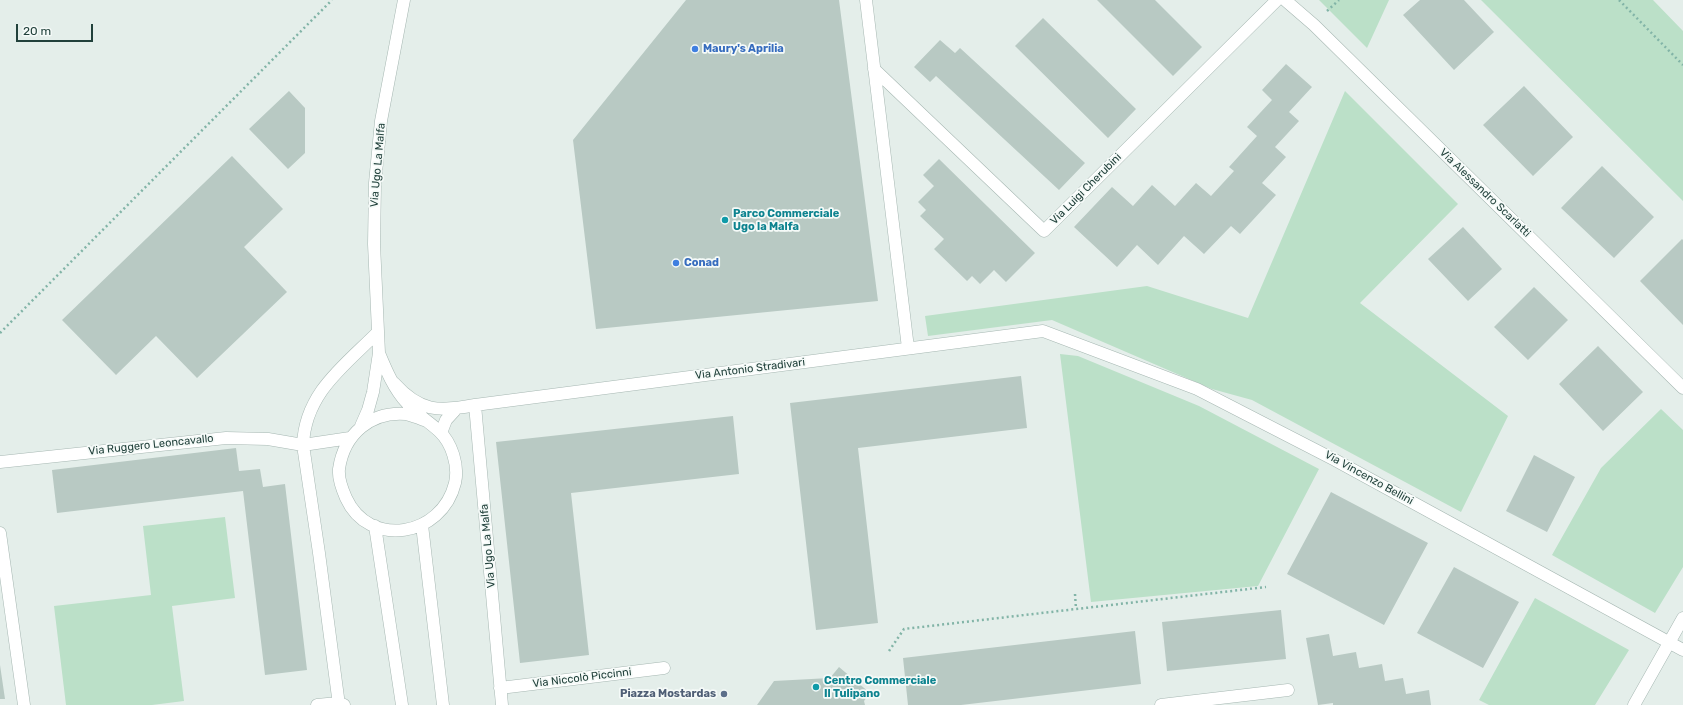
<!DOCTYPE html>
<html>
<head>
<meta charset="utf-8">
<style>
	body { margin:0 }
	#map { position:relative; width:1683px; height:705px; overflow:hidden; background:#e4eeea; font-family:Rubik,sans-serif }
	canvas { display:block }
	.scale { position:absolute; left:16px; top:24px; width:77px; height:18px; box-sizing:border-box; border:2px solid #21413b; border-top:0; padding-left:5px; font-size:12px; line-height:14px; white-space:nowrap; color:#21413b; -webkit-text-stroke:3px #f5faf8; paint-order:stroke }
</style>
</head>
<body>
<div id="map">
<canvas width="1683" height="705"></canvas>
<div class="scale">20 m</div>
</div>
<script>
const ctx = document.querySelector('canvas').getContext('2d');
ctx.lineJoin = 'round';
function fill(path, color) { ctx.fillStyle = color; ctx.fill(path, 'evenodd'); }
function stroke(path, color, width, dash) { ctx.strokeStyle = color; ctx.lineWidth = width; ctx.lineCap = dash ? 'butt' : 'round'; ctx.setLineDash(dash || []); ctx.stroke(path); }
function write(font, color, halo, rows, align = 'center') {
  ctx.font = font + ' Rubik,sans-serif'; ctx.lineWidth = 3.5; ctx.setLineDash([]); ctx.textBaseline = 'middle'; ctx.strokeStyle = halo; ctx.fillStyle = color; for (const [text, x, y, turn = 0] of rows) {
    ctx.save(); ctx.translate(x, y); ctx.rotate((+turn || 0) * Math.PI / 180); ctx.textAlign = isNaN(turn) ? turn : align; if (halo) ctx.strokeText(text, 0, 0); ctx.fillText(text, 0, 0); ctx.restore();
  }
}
fill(new Path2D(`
	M1319,0H1389L1367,48Z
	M1481,0H1653L1683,31V201Z
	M1345,91L1458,204L1360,303L1508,416L1461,512L1252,400L1212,389L1052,320L928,336L925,316L1147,286L1248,318Z
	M1060,354L1078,356L1199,406L1319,469L1258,586L1091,602Z
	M1661,409L1683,430V567L1655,613L1552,555L1601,468Z
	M225,517L235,598L172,606L184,701L152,705H66L54,606L151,595L143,526Z
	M1535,598L1629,650L1595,705H1489L1479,700Z`), '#bbe0c8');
fill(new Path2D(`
	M686,0H839L878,301L596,329L573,140Z
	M1097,0H1155L1202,47L1173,76Z
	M1420,0H1464L1494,32L1454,70L1403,15Z
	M1043,18L1136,109L1108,138L1015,46Z
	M940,40L955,53L960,48L1085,163L1059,190L936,76L930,82L914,67Z
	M1286,64L1312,87L1289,112L1299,121L1275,147L1286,157L1262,183L1276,195L1240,234L1231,226L1204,254L1184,236L1158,265L1137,245L1117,267L1074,227L1112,187L1133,206L1152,185L1175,206L1196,183L1211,196L1234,171L1229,167L1257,136L1247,127L1272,100L1262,90Z
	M1524,86L1573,137L1533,176L1483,125Z
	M289,91L305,108V153L288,169L249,129Z
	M232,156L283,209L244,247L287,292L197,378L156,336L116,375L62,320Z
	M939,159L1035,253L1006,282L994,270L980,284L972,276L967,281L934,249L944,239L920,216L926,210L918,202L934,186L923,175Z
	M1602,166L1654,217L1614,258L1561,208Z
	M1463,227L1502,269L1468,301L1428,259Z
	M1682,239L1683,240V325L1640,281Z
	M1534,287L1568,320L1528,360L1494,327Z
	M1598,346L1643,392L1603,431L1559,384Z
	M1021,376L1027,428L858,448L878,623L816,630L790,403Z
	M733,416L739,474L571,493L589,655L520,663L496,442Z
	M236,448L239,471L260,469L263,487L285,484L307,670L265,675L243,491L57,513L52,470Z
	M1534,455L1575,477L1547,532L1506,511Z
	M1331,492L1428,543L1384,625L1287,574Z
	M1454,567L1519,602L1483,668L1417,633Z
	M1281,610L1286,659L1167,671L1162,622Z
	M1135,631L1141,684L961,705H908L903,658Z
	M1329,634L1333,656L1356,652L1359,668L1382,664L1385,681L1403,678L1406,694L1429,690L1431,705H1333V703L1318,705L1306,638Z
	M0,665L5,699H0Z
	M839,667L870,693L864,701L865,705H757L774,681L830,678Z`), '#b8c9c3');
const minor = new Path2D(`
	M866,0L908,348
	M1285,0L1314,25L1683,388
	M874,69L1044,231L1277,0
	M379,353C386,370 394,389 407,403C416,414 428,421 439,431C452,443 459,466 455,483C442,537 369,549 346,498C342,489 338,479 339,469C344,434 371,411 406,414C412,415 418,418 424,420
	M394,383C420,412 439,412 475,405L1043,331L1197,389L1335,460L1683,650
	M475,405L502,705
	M361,426L368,410L373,392L379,353L374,244L375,183L381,121L404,0
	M441,433L446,420L457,408
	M0,462L226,438L268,439L303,445C305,393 344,366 378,332
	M422,525L443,705
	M375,526L402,705
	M0,533L24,705
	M500,688L664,668
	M317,705L338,703L344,705
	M339,705L319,553L303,445L350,438
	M1161,705L1288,690
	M1634,705L1683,618`);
stroke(minor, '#a6b7b2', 13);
stroke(new Path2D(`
	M1619,0L1683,65
	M1327,11L1339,0
	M0,333L332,0
	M1075,594L1076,609
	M889,651L904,629L1266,587`), '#82b4a7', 2.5, [2, 3]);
stroke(minor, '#fff', 12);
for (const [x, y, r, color] of [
	[695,49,4,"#3f7fe0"],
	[725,220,4,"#0f9aa8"],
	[676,263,4,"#3f7fe0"],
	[816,687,4,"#0f9aa8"],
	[724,694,4,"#5c6f8a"]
]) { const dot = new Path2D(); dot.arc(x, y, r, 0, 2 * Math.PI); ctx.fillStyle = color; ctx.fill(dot); stroke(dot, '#f5faf8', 1.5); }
write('bold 11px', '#366cbe', '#f5faf8', [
	["Maury's Aprilia",703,49],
	["Conad",684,263]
], 'left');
write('11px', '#21413b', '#f5faf8', [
	["Via Ugo La Malfa",378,165,-85],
	["Via Luigi Cherubini",1086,189,-45],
	["Via Alessandro Scarlatti",1485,193,44],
	["Via Antonio Stradivari",750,369,-7],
	["Via Ruggero Leoncavallo",151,445,-6],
	["Via Vincenzo Bellini",1369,478,29],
	["Via Ugo La Malfa",488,546,-95],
	["Via Niccolò Piccinni",582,678,-7]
]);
write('bold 11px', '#0d838f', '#f5faf8', [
	["Parco Commerciale",733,214],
	["Ugo la Malfa",733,227],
	["Centro Commerciale",824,681],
	["Il Tulipano",824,694]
], 'left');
write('bold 11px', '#4e5e75', '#f5faf8', [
	["Piazza Mostardas",716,694]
], 'right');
</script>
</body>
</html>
